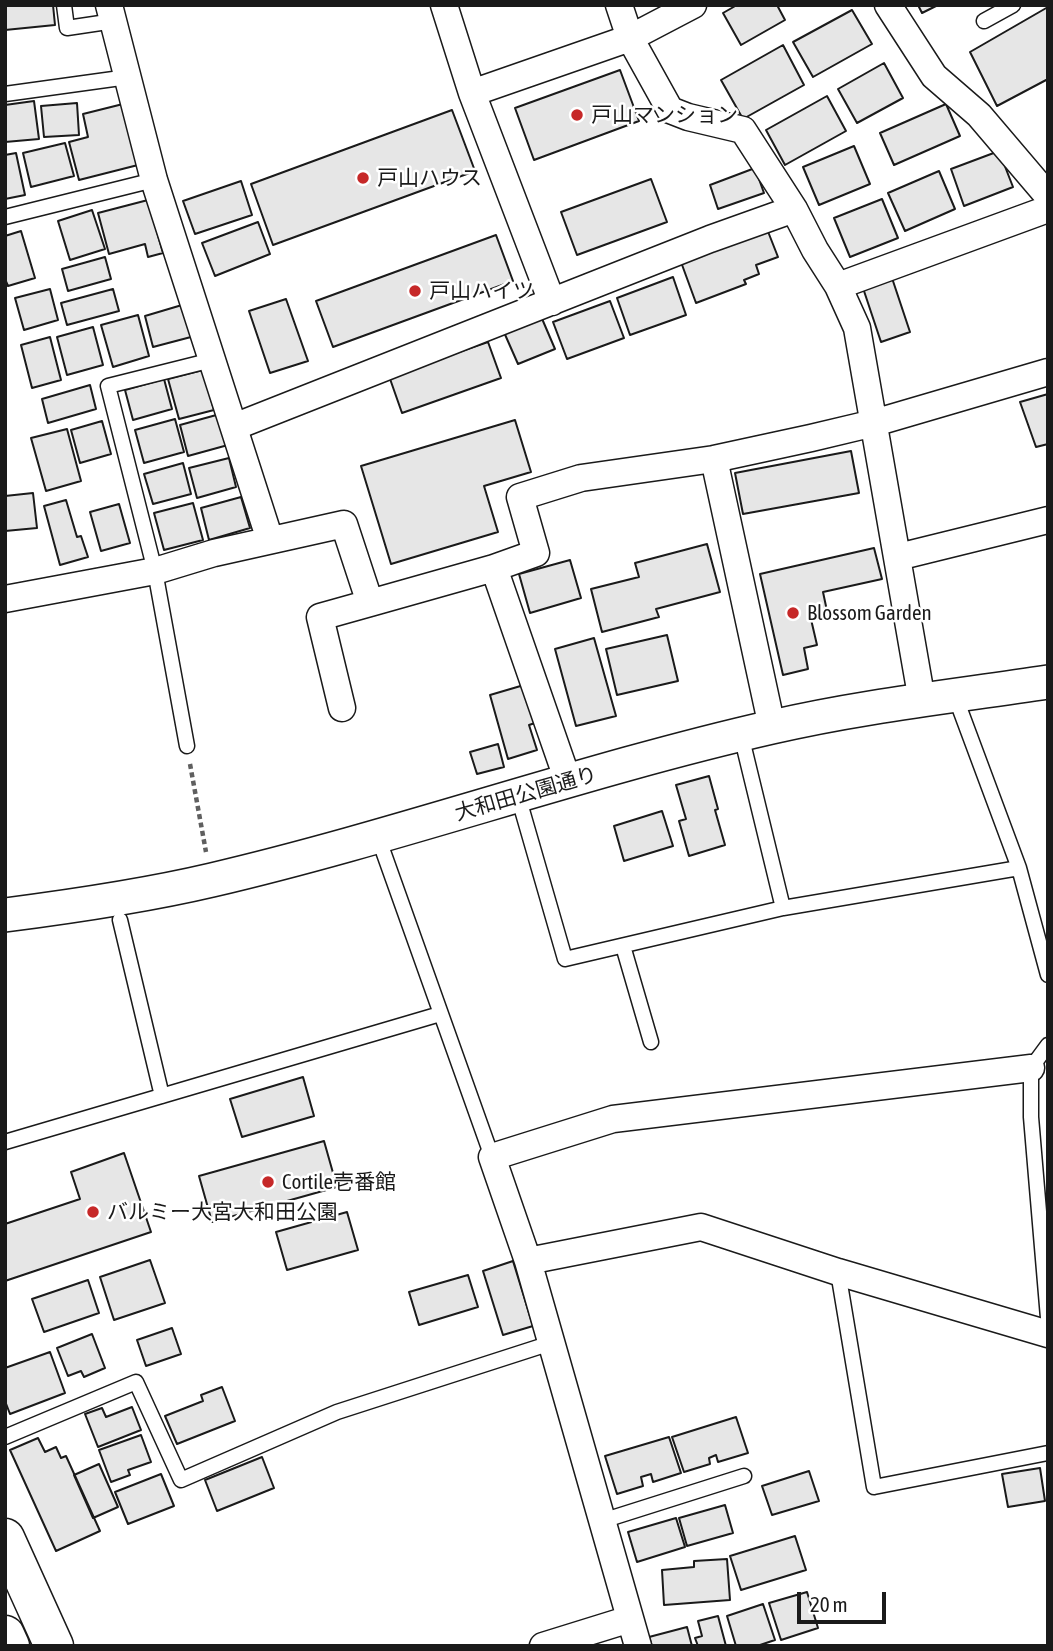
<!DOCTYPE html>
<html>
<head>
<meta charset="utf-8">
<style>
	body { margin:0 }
	#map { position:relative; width:1053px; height:1651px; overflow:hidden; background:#fff; font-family:"Asap Condensed",sans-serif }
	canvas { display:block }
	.frame { position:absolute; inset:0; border:7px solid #1a1a1a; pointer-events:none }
	.scale { position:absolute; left:797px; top:1592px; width:89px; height:32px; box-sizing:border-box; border:4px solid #1a1a1a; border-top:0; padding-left:9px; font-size:21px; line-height:24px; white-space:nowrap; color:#1a1a1a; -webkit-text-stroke:5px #fff; paint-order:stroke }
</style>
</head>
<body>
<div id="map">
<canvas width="1053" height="1651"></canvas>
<div class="frame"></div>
<div class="scale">20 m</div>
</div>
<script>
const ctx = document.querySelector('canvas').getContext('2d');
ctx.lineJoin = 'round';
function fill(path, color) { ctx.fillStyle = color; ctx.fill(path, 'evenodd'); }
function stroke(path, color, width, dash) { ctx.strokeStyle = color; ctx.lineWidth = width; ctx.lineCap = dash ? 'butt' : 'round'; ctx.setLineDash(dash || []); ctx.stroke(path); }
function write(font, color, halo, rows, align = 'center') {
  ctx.font = font + ' "Asap Condensed","Noto Sans JP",sans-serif'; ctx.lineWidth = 5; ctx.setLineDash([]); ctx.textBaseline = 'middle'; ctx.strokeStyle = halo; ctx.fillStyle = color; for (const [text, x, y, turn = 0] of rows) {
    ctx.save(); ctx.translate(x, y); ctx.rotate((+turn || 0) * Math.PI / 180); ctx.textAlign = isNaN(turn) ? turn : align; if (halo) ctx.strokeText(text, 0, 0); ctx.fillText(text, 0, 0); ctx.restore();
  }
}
const building = new Path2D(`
	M5,5H53L55,25L5,30Z
	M737,5H777L785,20L741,45L723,13Z
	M918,5H938L922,13Z
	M1048,7V79L997,106L970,52Z
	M852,10L872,44L813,77L793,42Z
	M783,45L804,85L743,119L721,80Z
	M884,63L903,98L857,123L838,89Z
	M620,70L639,121L534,160L515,108Z
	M827,96L846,131L785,165L766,130Z
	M34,101L39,139L5,142V105Z
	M77,103L79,135L44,137L41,106Z
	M123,104L138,165L79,180L69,142L88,137L83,114Z
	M946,104L960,136L894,165L880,133Z
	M452,110L475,171L273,245L251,184Z
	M65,143L74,176L31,187L23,153Z
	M854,146L870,184L819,205L803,167Z
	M999,151L1013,187L964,206L951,169Z
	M16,153L25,195L5,199V155Z
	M755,168L764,193L718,209L710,185Z
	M939,171L955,209L905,231L888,193Z
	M651,179L667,222L577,255L561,212Z
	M241,181L252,215L195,234L183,201Z
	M882,199L898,238L850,257L834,218Z
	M148,200L163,253L148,257L145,244L109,254L98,213Z
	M92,210L105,249L70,260L58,221Z
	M258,222L270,254L215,276L202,243Z
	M767,229L778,257L756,265L759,274L744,280L746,284L696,303L681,262Z
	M21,231L35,278L8,286L5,279V236Z
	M496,235L513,281L333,347L316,301Z
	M105,257L111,279L68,291L62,269Z
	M673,277L686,315L630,335L617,298Z
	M892,278L910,332L881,342L863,288Z
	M50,289L58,320L24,330L15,298Z
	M113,289L119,311L67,325L61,303Z
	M286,299L308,361L270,373L249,311Z
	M610,301L624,338L567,359L553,322Z
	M182,305L191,337L153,347L145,316Z
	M540,314L555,349L518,364L503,330Z
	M138,315L149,356L113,367L101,325Z
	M93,327L103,365L67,375L57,337Z
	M50,337L61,380L32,388L21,345Z
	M488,342L501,378L402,413L389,376Z
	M203,370L214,410L179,419L168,379Z
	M164,379L172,409L133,420L125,390Z
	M90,385L96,409L48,423L42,399Z
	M1048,394V444L1036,447L1020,402Z
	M220,414L228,445L188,456L180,425Z
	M175,419L184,452L144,463L135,430Z
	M515,420L531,472L484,486L498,532L391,564L361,466Z
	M102,421L111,454L80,463L71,430Z
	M67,429L81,481L46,491L31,438Z
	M851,451L859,493L743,514L735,473Z
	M229,458L236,487L197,498L189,468Z
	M183,463L191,494L153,504L144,474Z
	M33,493L37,528L5,531V496Z
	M241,497L250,528L209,540L201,508Z
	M66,500L77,537L81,536L88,557L60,565L44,506Z
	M193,503L203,540L164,550L154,513Z
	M119,504L130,543L101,551L90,512Z
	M707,544L720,592L656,609L659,617L602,632L591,589L639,577L635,563Z
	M874,548L882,579L823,592L827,611L810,615L817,645L804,648L808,669L783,675L760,574Z
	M570,560L581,598L530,613L519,574Z
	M667,635L678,681L617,695L606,649Z
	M594,638L616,716L576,726L555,649Z
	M524,685L535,723L529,725L537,750L508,759L490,695Z
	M498,744L504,767L477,774L470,752Z
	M709,776L718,809L715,810L725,845L689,856L679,821L686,819L676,785Z
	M662,811L673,846L624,861L614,826Z
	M303,1077L314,1116L242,1137L230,1099Z
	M324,1141L337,1187L212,1222L199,1176Z
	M124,1153L151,1232L5,1281V1224L80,1199L71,1172Z
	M347,1212L358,1250L287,1270L276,1232Z
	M150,1260L165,1303L114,1320L100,1277Z
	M513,1261L533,1326L503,1335L483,1271Z
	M468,1275L478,1307L419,1325L409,1292Z
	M88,1280L99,1313L44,1332L32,1299Z
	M172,1328L181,1354L146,1366L137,1340Z
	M92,1334L105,1368L84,1377L81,1371L68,1376L57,1348Z
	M50,1352L65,1393L10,1414L5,1401V1368Z
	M222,1387L235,1421L177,1444L165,1416L203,1401L201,1395Z
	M132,1407L141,1430L98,1447L85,1414L102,1408L106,1417Z
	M736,1417L748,1453L718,1462L716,1455L709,1458L710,1464L684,1472L672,1437Z
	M141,1435L151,1462L128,1470L130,1475L111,1482L99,1450Z
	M669,1437L681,1473L653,1482L651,1474L641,1477L643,1486L617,1494L605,1456Z
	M38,1438L45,1452L56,1447L61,1458L66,1456L100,1531L56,1551L10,1450Z
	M262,1457L274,1488L217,1511L205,1480Z
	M99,1464L118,1507L93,1518L74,1475Z
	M1040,1468L1045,1501L1008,1507L1002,1474Z
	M809,1471L819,1501L772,1515L762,1486Z
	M161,1474L174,1506L128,1524L115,1492Z
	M725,1505L733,1533L687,1546L679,1518Z
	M676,1518L685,1547L637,1562L628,1532Z
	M795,1536L806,1570L741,1590L730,1556Z
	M727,1559L730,1600L664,1605L662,1570L694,1567V1561Z
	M807,1592L818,1628L781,1640L769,1603Z
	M763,1604L775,1640L757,1646H736L727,1616Z
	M718,1616L726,1646H698L695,1638L702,1636L698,1621Z
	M687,1627L692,1646H652L649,1637Z`);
fill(building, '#e6e6e6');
stroke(building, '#1a1a1a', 2);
const service = new Path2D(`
	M64,5L67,28L114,21
	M984,21L1013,5
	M5,94L128,77
	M5,217L154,180
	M955,696L1019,868L1048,975
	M741,735L783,908
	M187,746L155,571L108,386L212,360
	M518,796L565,959L783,908L1019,868
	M378,837L492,1157
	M120,920L162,1096
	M623,946L651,1042
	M1048,1045L1031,1068V1117L1048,1318
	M5,1142L440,1014
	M838,1272L874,1487L1048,1453
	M5,1437L136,1382L181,1480L337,1412L551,1343
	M602,1521L744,1476`);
const minor = new Path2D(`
	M109,5L154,180L270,540
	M444,5L472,93L552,302
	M619,5L630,38L670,110L688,117L743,130L794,209L815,250L838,286L857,328L922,701
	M888,5L934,76L979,115L1048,196
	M472,93L630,38L693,5
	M838,286L1048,209
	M234,427L710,239L794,209
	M714,459L772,727
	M898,557L1048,520
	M5,599L155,571L214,553L344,524L370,603L494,568
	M342,708L320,617L370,603
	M568,781L494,568L536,553L520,497L581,478L714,459L811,438L874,423L1048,372
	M528,1261L701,1227L838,1272L1048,1334
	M543,1646L630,1619
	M638,1646L528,1261L492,1157L613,1119L1031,1068`);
const tertiary = new Path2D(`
	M5,915C75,906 144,896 212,880C400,836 583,770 772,727C862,706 956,696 1048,682`);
const primary = new Path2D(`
	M5,1538L54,1646
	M5,1635L10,1646`);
stroke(service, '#1a1a1a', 17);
stroke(minor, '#1a1a1a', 29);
stroke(tertiary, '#1a1a1a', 36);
stroke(primary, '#1a1a1a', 41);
stroke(new Path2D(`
	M190,764L206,852`), '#5f5f5f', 4.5, [5, 3.5]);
stroke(service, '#fff', 14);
stroke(minor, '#fff', 26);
stroke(tertiary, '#fff', 33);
stroke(primary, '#fff', 38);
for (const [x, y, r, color] of [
	[577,115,7,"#c62828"],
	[363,178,7,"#c62828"],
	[415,291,7,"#c62828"],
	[793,613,7,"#c62828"],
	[268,1182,7,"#c62828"],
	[93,1212,7,"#c62828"]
]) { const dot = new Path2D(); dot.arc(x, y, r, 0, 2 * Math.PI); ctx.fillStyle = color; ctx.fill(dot); stroke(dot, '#fff', 2.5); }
write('21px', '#1a1a1a', '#fff', [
	["戸山マンション",591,115],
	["戸山ハウス",377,178],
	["戸山ハイツ",429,291],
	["Blossom Garden",807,613],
	["Cortile壱番館",282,1182],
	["バルミー大宮大和田公園",107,1212]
], 'left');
write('21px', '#1a1a1a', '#fff', [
	["大和田公園通り",526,794,-16]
]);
</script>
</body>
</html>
